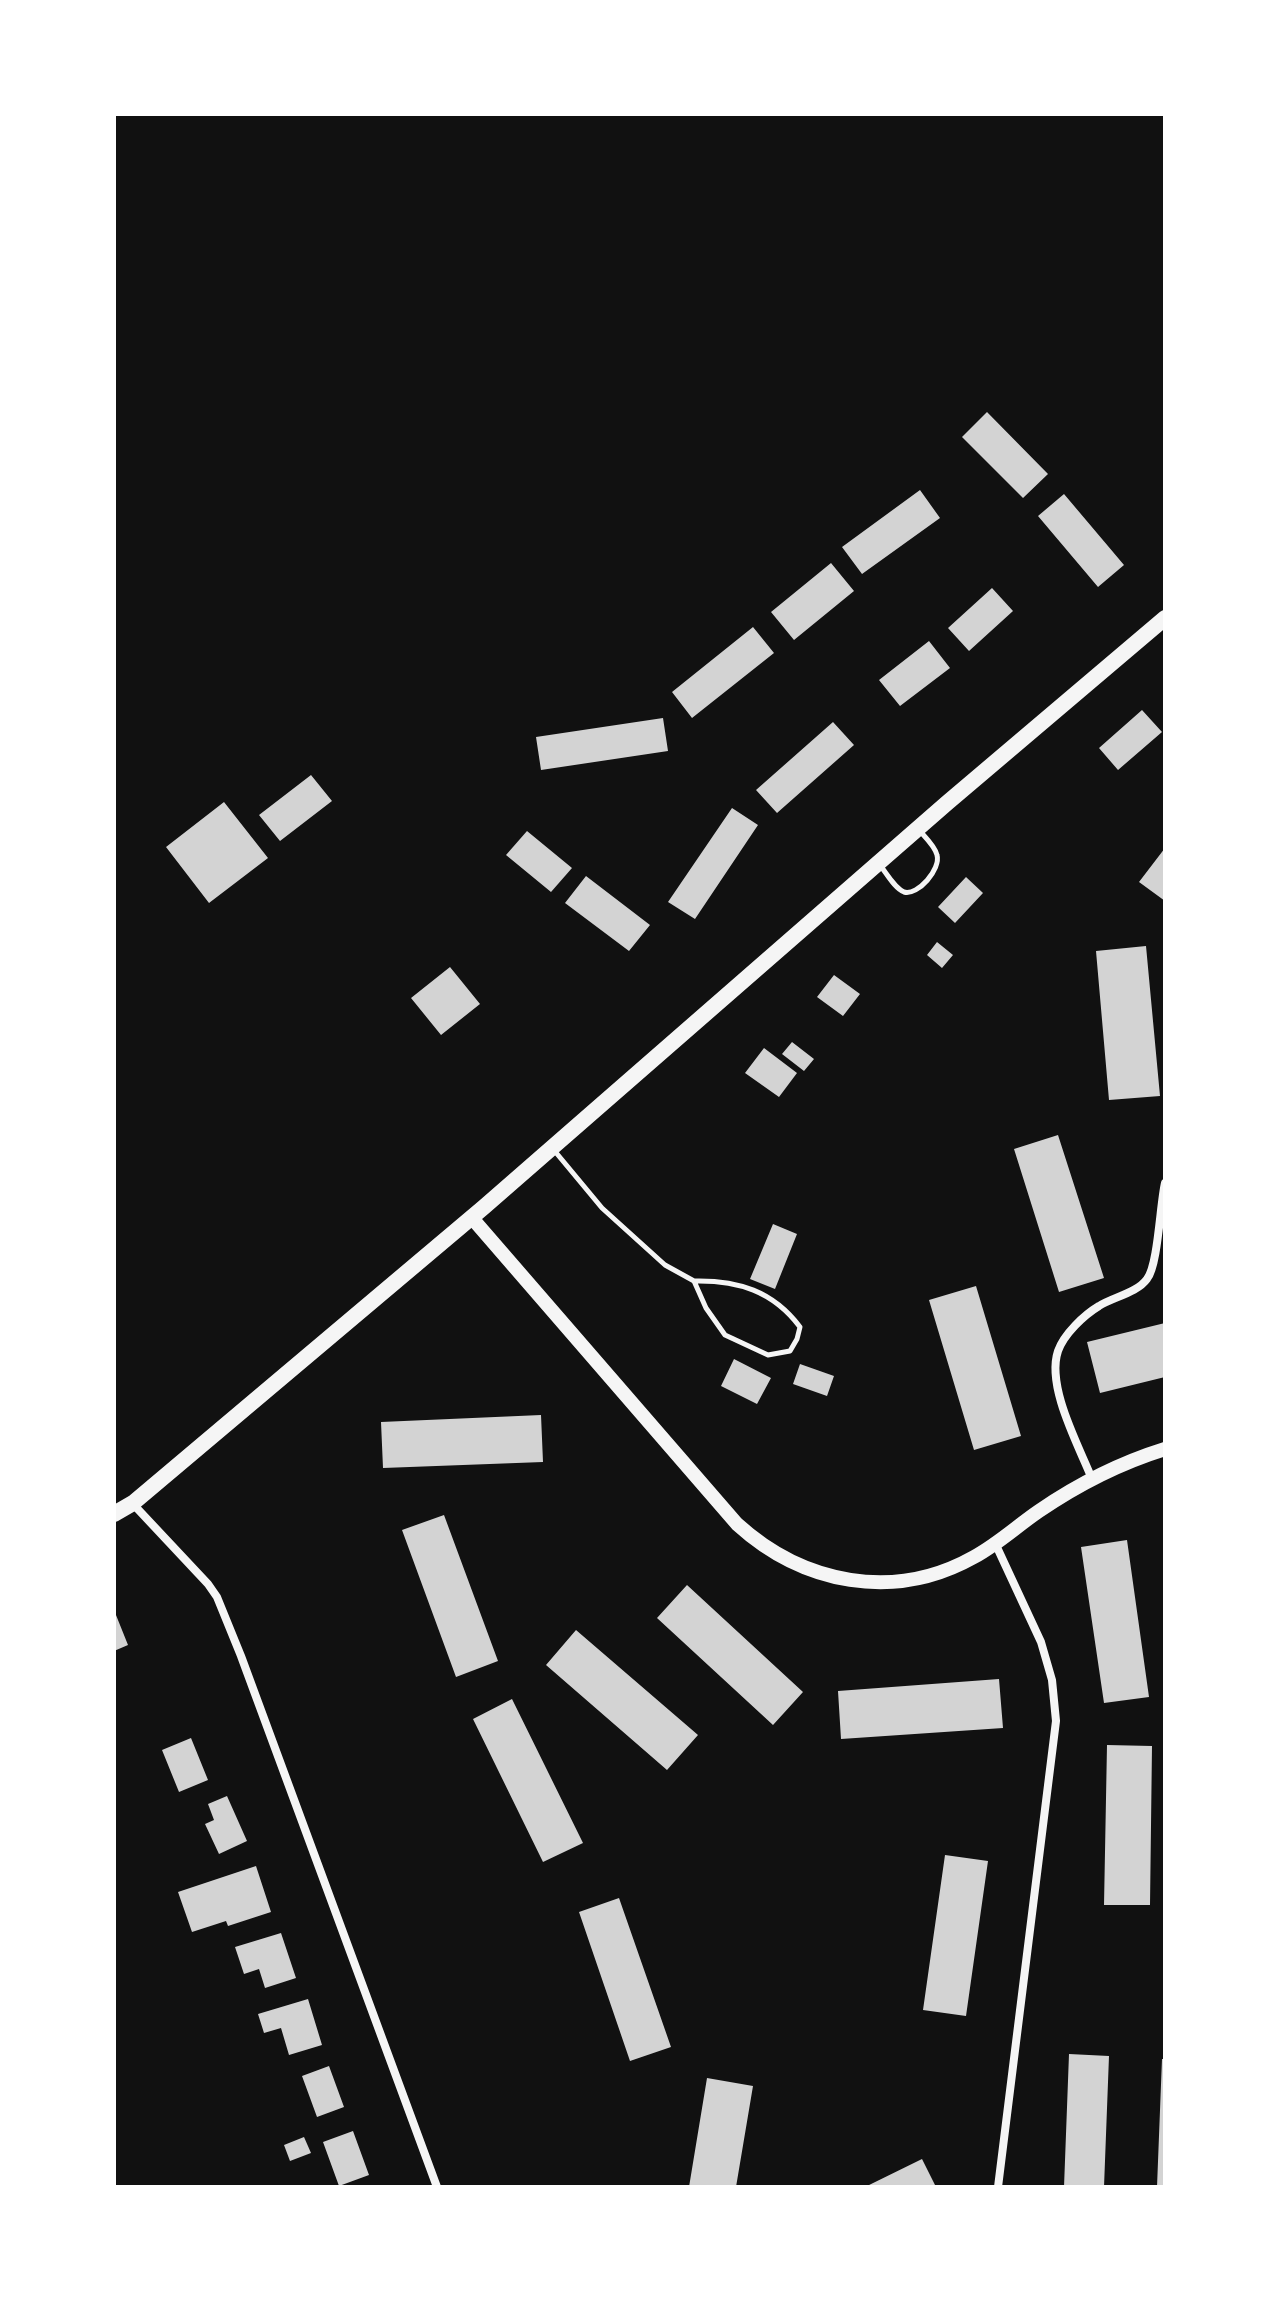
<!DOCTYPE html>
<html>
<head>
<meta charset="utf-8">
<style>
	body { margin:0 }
	#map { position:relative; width:1279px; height:2301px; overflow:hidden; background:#111; font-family:"DejaVu Sans",sans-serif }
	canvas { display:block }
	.frame { position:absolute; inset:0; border:116px solid #fff; pointer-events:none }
</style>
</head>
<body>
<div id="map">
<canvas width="1279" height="2301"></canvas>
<div class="frame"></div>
</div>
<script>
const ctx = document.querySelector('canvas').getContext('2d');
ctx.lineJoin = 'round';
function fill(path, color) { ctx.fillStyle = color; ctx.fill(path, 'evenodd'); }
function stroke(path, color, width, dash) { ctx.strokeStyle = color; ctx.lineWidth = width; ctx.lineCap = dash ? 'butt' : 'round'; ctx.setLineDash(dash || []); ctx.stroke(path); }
fill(new Path2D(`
	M987,412L1048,474L1023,498L962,437Z
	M920,490L940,518L862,574L842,547Z
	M1064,494L1124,565L1098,587L1038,516Z
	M831,563L854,591L794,640L771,612Z
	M992,588L1013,611L969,651L948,628Z
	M753,627L774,653L692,718L672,692Z
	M929,641L950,668L900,706L879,680Z
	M1142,710L1162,732L1118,770L1099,748Z
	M663,718L668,751L541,770L536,737Z
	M833,722L854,745L777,813L756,790Z
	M311,775L332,801L280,841L259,815Z
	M224,802L268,858L209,903L166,847Z
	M732,808L758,825L695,919L668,902Z
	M527,831L572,868L551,892L506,855Z
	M1165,848V901L1139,882Z
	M586,876L650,925L629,951L565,903Z
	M966,877L983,893L955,923L938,907Z
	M937,942L953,955L942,968L927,955Z
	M1146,946L1160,1096L1109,1100L1096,951Z
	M450,967L480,1004L441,1035L411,998Z
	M834,975L860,994L843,1016L817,997Z
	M792,1042L814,1059L804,1071L782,1054Z
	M764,1048L797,1073L779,1097L745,1073Z
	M1058,1135L1104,1278L1059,1292L1014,1149Z
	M773,1224L797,1234L775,1289L750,1279Z
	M976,1286L1021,1436L974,1450L929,1300Z
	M1165,1323V1377L1100,1393L1087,1342Z
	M734,1359L771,1378L757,1404L721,1386Z
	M800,1364L834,1376L827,1396L793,1384Z
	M541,1415L543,1462L383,1468L381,1422Z
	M444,1515L498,1661L456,1677L402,1530Z
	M1127,1540L1149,1697L1104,1703L1081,1547Z
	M687,1585L803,1692L773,1725L657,1618Z
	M114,1610L128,1645L114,1651Z
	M576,1630L698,1735L667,1770L546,1665Z
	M999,1679L1003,1728L841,1739L838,1691Z
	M512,1699L583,1843L543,1862L473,1719Z
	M191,1738L208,1780L179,1792L162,1750Z
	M1107,1745L1152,1746L1150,1905H1104Z
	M227,1796L247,1841L219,1854L205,1824L214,1820L208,1804Z
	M945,1855L988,1861L966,2016L923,2010Z
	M256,1866L271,1912L228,1926L226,1921L192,1932L178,1892Z
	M619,1898L671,2047L630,2061L579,1912Z
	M281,1933L296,1978L265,1988L259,1969L244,1974L235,1947Z
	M308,1999L322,2045L289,2055L281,2028L264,2033L258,2014Z
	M1069,2054L1109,2056L1104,2187H1064Z
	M1162,2059H1165V2187H1157Z
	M329,2066L344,2107L317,2117L302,2076Z
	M707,2078L753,2086L736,2187H689Z
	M353,2131L369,2175L339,2186L323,2142Z
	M304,2137L311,2153L290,2161L284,2145Z
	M922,2159L936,2187H865Z`), '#d3d3d3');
stroke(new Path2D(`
	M879,864C886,872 894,888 904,892C918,896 941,869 937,855C935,846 925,837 919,830
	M553,1149L602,1208L665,1265L694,1281L706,1308L725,1335L768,1355L790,1351L797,1339L800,1327C773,1291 738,1280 694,1281`), '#f5f5f5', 5);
stroke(new Path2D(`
	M1092,1479C1079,1446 1046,1387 1058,1351C1064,1334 1084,1315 1099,1306C1113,1297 1137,1293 1147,1279C1158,1266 1160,1204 1165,1183
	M133,1504L208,1584L217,1597L241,1656L437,2187
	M995,1543L1041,1642L1052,1680L1056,1721L998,2187`), '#f5f5f5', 8);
stroke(new Path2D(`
	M472,1218L737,1524C803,1584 894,1602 974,1557C998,1544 1017,1526 1039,1511C1077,1485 1120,1463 1165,1449`), '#f5f5f5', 14);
stroke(new Path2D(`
	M114,1514L133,1503L484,1207L947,803L1165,618`), '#f5f5f5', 16);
</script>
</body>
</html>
